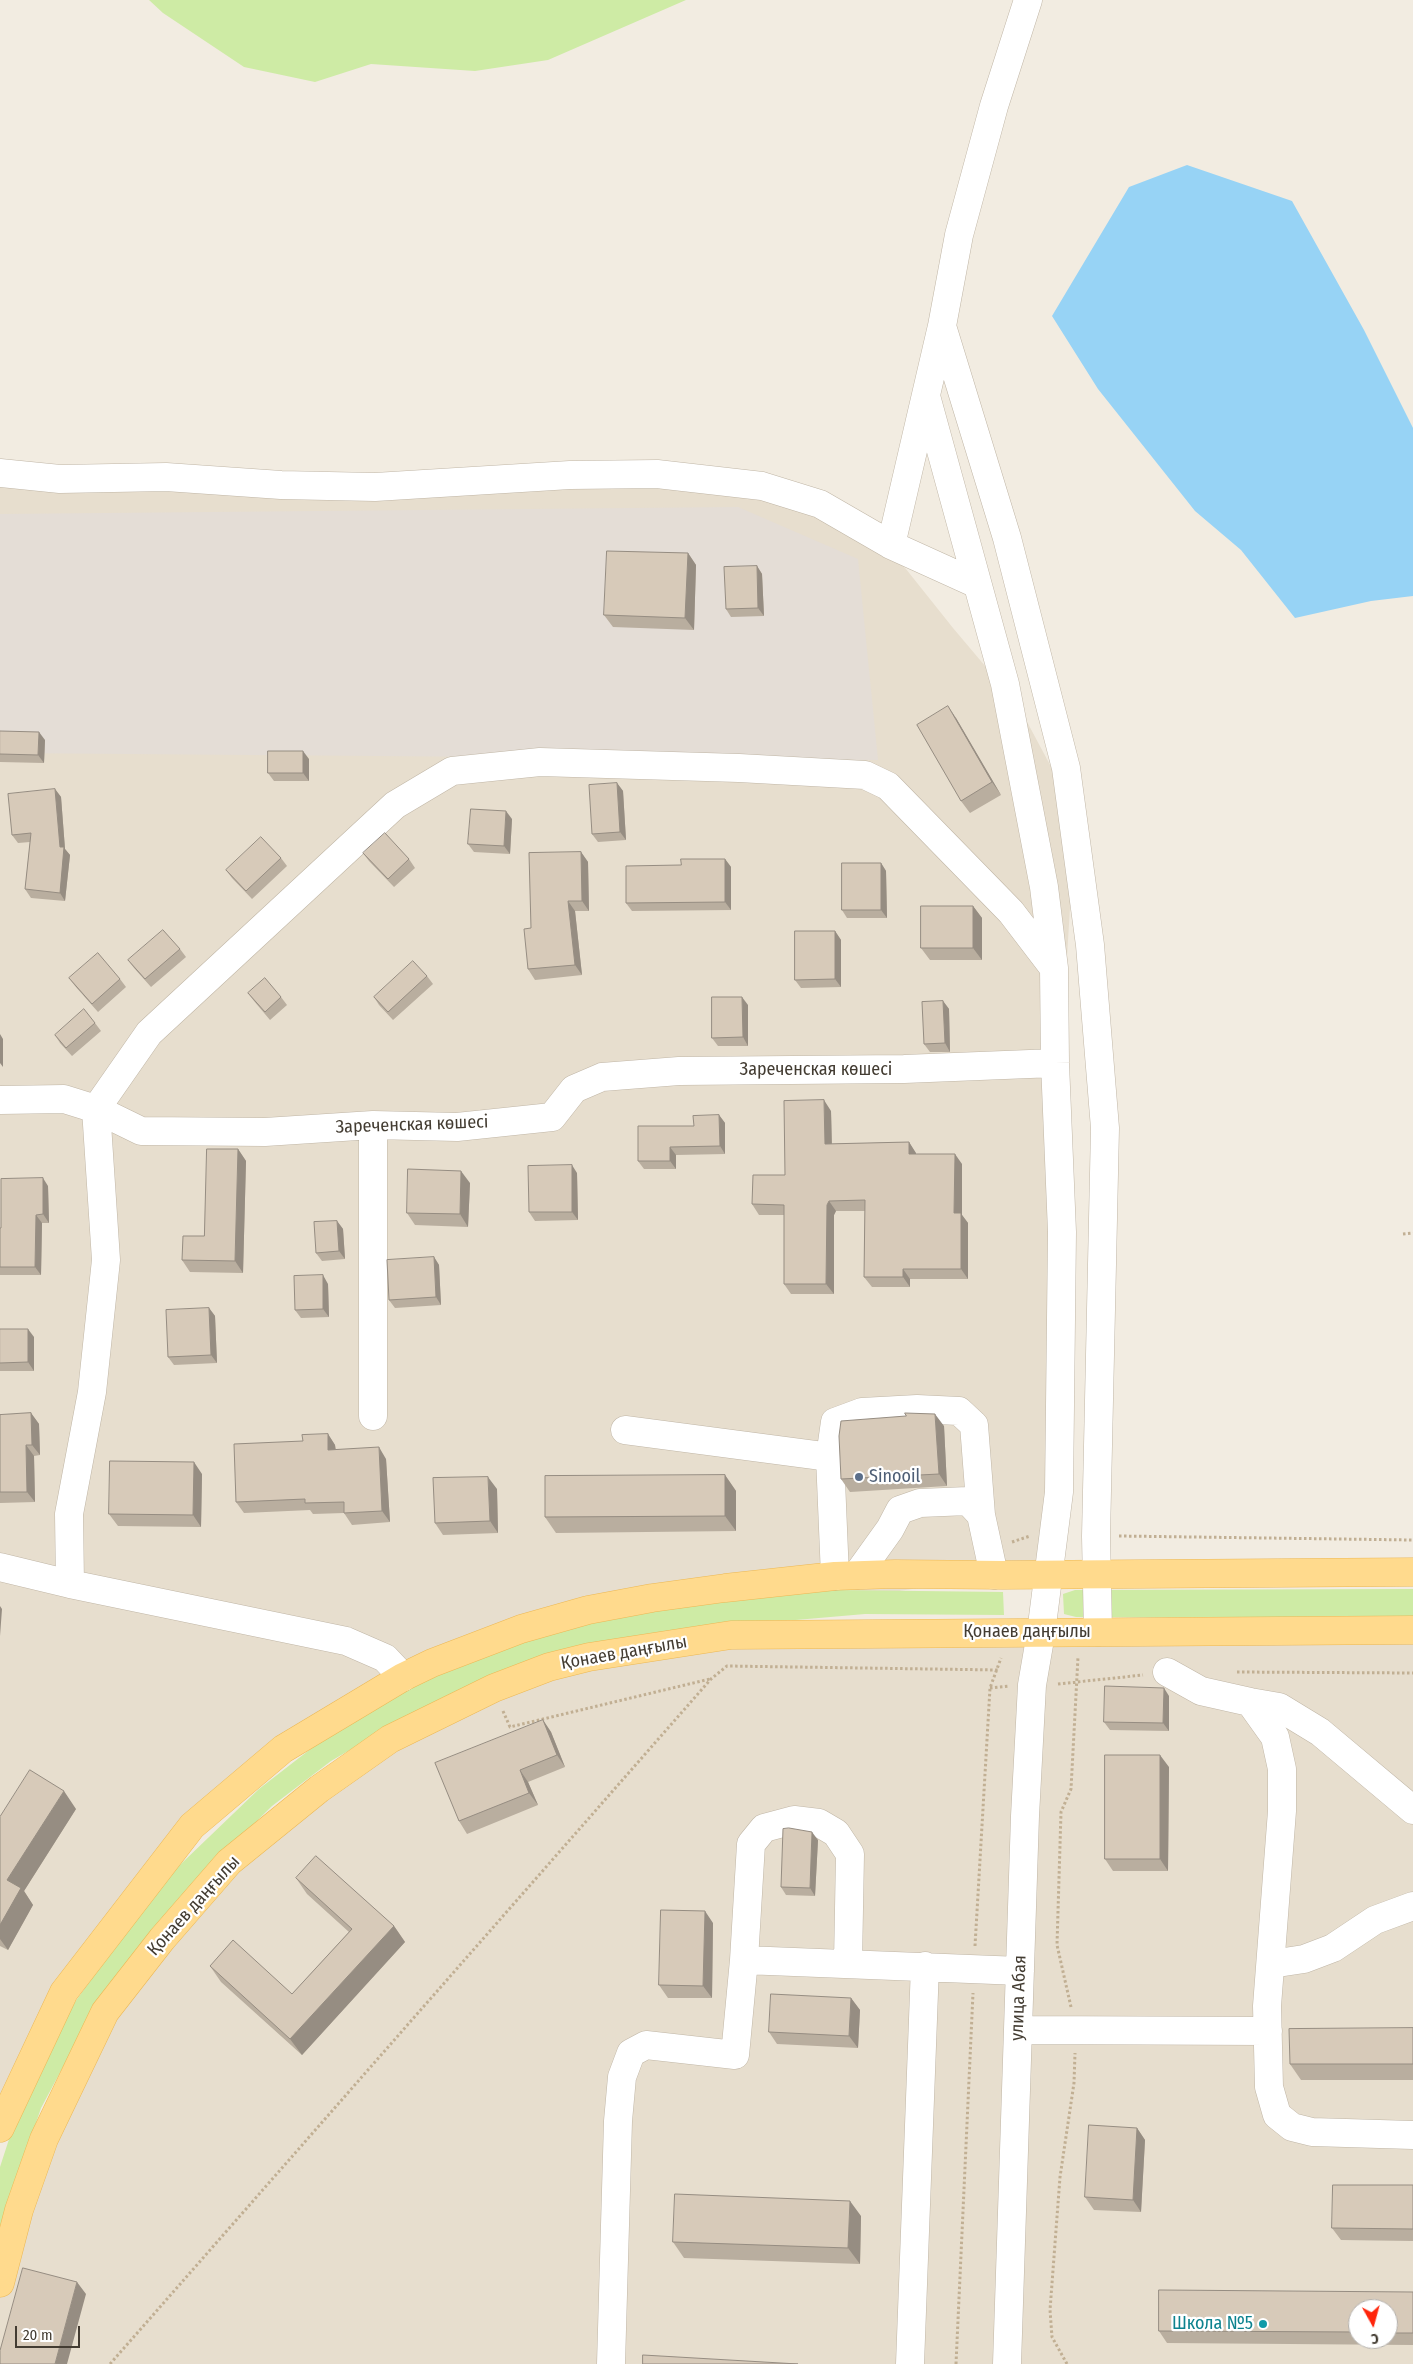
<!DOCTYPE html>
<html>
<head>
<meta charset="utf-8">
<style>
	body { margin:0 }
	#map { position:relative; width:1413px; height:2364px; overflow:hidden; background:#f2ece1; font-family:"Fira Sans Condensed",sans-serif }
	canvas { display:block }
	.north { position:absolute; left:1348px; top:2299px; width:50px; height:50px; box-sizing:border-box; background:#fff; border:1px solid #b4b1ad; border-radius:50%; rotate:173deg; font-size:14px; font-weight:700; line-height:20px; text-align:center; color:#433c32 }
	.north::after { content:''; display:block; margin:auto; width:18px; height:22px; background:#ff250b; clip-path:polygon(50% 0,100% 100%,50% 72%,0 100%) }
	.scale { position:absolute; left:15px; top:2326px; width:65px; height:22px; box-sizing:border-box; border:2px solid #433c32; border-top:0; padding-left:6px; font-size:15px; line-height:18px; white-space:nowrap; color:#433c32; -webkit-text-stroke:4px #fff; paint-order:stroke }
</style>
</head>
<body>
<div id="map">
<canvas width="1413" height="2364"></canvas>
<div class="north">С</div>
<div class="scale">20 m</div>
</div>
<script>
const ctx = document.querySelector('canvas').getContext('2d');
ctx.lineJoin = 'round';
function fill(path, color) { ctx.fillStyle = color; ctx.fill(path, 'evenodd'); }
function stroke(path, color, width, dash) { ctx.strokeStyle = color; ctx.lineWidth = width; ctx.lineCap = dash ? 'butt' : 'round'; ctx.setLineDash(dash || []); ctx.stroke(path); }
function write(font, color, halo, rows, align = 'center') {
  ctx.font = font + ' "Fira Sans Condensed",sans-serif'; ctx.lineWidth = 4.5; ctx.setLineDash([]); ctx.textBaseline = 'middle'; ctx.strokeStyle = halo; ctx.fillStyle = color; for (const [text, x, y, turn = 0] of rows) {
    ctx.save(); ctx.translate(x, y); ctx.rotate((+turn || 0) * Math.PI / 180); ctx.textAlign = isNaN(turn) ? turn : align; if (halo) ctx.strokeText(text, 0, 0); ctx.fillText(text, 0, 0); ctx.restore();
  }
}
fill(new Path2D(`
	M0,473L762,486L868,533L906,569L953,628L1018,705L1064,791L1072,874L1066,974L1049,1575H1003L432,1663L283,1749L122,1915L0,2128Z
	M1413,1632V2364H0V2283L44,2139L162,1939L319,1789L494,1688L731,1635ZM1358,2309H1388V2339H1358Z`), '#e7dece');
fill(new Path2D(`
	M738,507L858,559L878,760L0,753V514Z`), '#e4ddd6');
fill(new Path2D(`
	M149,0H686L548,60L475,71L371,64L315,82L244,67L163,13Z
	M1413,1589V1619L1076,1617L1064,1614L1063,1594L1075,1590Z
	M836,1590L1003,1592L1004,1615L865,1614L738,1625L401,1720L331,1761L272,1806L178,1899L94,2009L41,2108L0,2230V2167L23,2096L75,2002L159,1885L259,1789L317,1744L387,1699L435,1675L562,1627L733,1598Z`), '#ceeba5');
fill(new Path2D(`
	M1187,165L1292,201L1364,330L1413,428V596L1371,601L1295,618L1241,550L1195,511L1098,389L1052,316L1129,187Z`), '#97d3f5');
const minor = new Path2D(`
	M942,326L1007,538L1066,768L1090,945L1105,1128L1096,1536L1098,1632
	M926,396L1005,684L1044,887L1054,968L1055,1063L1062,1232L1059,1492L1041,1633L1032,1685L1025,1816L1007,2364
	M0,473L60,479L166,477L281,485L375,487L570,475L657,474L762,486L820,504L891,545L977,584
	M891,545L942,326L959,235L994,106L1028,0
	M0,1100L64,1099L96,1109L141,1131L265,1132L373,1125L457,1127L552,1117L574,1089L602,1077L679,1071L904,1069L1055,1063
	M373,1416V1125
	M625,1430L830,1457
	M0,1567L70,1584L346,1641L385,1658L403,1677
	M857,1575L890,1529L900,1510L920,1503L968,1501L981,1515L994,1575
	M835,1576L830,1457L835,1422L862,1412L917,1409L959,1411L974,1425L981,1515
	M70,1584L69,1514L92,1392L106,1260L96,1109L149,1033L395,805L452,771L540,762L739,768L865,775L888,786L1011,912L1053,967
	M1167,1672L1201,1691L1250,1702L1275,1737L1282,1769V1811L1267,2006L1269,2087L1277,2115L1292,2127L1312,2132L1413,2135
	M1250,1702L1279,1707L1320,1732L1413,1810
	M744,1960L751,1844L764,1828L794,1820L819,1823L836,1833L850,1854L848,1963
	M1271,1964L1304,1959L1333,1948L1375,1920L1413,1906
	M1019,2030L1268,2031
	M611,2364L618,2121L622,2077L631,2053L646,2045L735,2055L744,1960L1020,1971
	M910,2364L925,1966`);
const major = new Path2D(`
	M0,2128L64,1992L192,1826L283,1749L403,1677L432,1663L521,1629L588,1610L652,1598L725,1588L835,1576L895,1574L1003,1575L1413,1572
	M0,2283L19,2210L44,2139L105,2012L162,1939L229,1862L319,1789L390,1739L494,1688L549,1667L589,1657L731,1635L1413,1630`);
stroke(minor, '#c0b6a6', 29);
stroke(major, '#ecb855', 29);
stroke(new Path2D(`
	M1403,1234L1413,1233
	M1119,1536L1413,1540
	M1012,1542L1030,1536
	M1237,1672L1413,1673
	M1058,1684L1143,1675
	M990,1688L1009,1686
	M503,1711L510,1727L710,1679
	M975,1946L990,1688L1001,1658
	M1071,2007L1057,1945L1061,1812L1071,1789L1078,1657
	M110,2364L711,1679L727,1666L998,1670
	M956,2364L973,1993
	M1067,2364L1052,2337L1050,2310L1060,2177L1074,2083L1075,2053`), '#c1af93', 3, [2.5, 2.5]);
stroke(minor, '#fff', 28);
stroke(major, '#ffda8d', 28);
fill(new Path2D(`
	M688,553L696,565L694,630L613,627L604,615Z
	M757,566L762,574L764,616L731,617L726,609Z
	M956,718L1001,795L970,813L961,801Z
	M0,731L45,740L44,763L0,762Z
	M309,759V781H274L268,773Z
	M617,783L623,791L626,840L598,842L592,834Z
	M55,789L61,797L65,849L70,855L65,901L31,898L25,889L30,842L18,843L12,835Z
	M512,819L510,854L474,852L468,844Z
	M581,852L588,862L589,911H575L582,975L535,980L528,969L531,928Z
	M363,853L409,859L415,868L394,887L369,861Z
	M281,858L287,866L252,899L232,878L226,870Z
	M725,859L731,867V910L632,911L626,903L681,865Z
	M881,863L886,871L887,918H847L842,910Z
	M973,906L982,918V960H930L921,948Z
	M835,931L841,940V987L801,988L795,980Z
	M180,949L186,957L151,987L134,968L128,960Z
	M427,976L433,984L393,1020L379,1005L374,997Z
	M69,978L120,979L126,987L98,1012L75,986Z
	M248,993L281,997L287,1005L270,1020L254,1001Z
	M943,1001L949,1009L950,1052H930L924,1044Z
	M748,1005V1046H718L712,1038Z
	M95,1023L101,1031L72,1056L60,1043L55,1035Z
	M831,1111L832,1144L909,1142L916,1154L962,1164V1215L968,1223V1279H910V1287H872L864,1277L865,1211H836L834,1215V1294H791L784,1284V1215H759L752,1204L785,1175Z
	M719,1115L725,1123V1154L676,1155V1169H644L638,1161L694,1126Z
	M238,1149L246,1161L243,1273L190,1272L182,1260L204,1236Z
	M577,1173L578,1220L535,1221L529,1212Z
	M470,1183L468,1227L415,1225L407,1213Z
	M48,1186L49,1223H42L41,1275H0V1228H1Z
	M337,1221L343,1229L345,1259L322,1261L316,1253Z
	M434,1257L439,1265L441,1305L395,1308L389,1300Z
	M328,1284L329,1317L301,1318L295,1310Z
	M209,1308L215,1316L217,1363L174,1365L168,1357Z
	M0,1329L34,1337V1371H0Z
	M31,1413L39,1424L40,1455L34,1456L35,1502L0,1503V1415Z
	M944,1426L947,1486L850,1492L841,1479Z
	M328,1434L335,1445L336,1449L386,1459L390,1522L352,1525L344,1513L313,1514L310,1510L244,1513L236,1502L303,1441Z
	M202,1474L201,1527L118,1526L109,1514Z
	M725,1475L736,1491V1531L556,1533L545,1517Z
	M497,1489L498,1533L443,1535L435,1523Z
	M1169,1696V1731L1110,1730L1104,1722Z
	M543,1720L551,1732L565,1767L528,1782L538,1805L467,1834L459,1821Z
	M1169,1767L1168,1871H1113L1105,1859Z
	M76,1809L24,1891L33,1905L8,1950L0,1946V1817Z
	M818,1840L815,1896L786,1895L781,1887Z
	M296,1878L394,1926L405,1942L302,2055L221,1982L210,1966L292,1994L349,1932L307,1894Z
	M713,1923L712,1998H668L659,1985Z
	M851,1998L860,2010L858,2048L777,2044L769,2032Z
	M1413,2028V2080H1301L1290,2064Z
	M1137,2128L1145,2140L1141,2212L1094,2210L1085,2197Z
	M1413,2185V2241L1341,2240L1332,2228Z
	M861,2216L860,2264L684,2258L673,2242Z
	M1413,2292V2345L1167,2343L1159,2331ZM1358,2309H1388V2339H1358Z`), '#b9ae9f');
fill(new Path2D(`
	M688,553L696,565L694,630L685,618Z
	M757,566L762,574L764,616L758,608Z
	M948,706L956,718L1001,795L992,782Z
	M39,732L45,740L44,763L38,755Z
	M303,751L309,759V781L303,773Z
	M617,783L623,791L626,840L620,832Z
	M55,789L61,797L65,849L70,855L65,901L60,893V847Z
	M506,811L512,819L510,854L504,846Z
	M581,852L588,862L589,911L582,901Z
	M725,859L731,867V910L725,902Z
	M881,863L886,871L887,918L881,910Z
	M568,901L575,911L582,975L575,965Z
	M973,906L982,918V960L973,948Z
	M835,931L841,940V987L835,979Z
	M742,997L748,1005V1046L743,1037Z
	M943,1001L949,1009L950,1052L945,1043Z
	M0,1034L3,1039V1067L0,1063Z
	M824,1100L831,1111L832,1154L825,1144Z
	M719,1115L725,1123V1154L720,1146Z
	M909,1142L916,1153V1164L909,1154Z
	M670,1147L676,1155V1169L670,1161Z
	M238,1149L246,1161L243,1273L235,1261Z
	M955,1154L962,1164V1215L968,1223V1279L961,1269L954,1213Z
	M572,1165L577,1173L578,1220L572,1212Z
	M461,1171L470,1183L468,1227L460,1214Z
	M43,1178L48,1186L49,1223L43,1214Z
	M829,1201L836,1211L834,1215V1294L826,1284L827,1205Z
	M36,1215L42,1223L41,1275L35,1267Z
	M337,1221L343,1229L345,1259L339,1251Z
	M434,1257L439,1265L441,1305L436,1297Z
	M903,1269L910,1279V1287L903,1277Z
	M323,1275L328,1284L329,1317L323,1309Z
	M209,1308L215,1316L217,1363L211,1355Z
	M28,1329L34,1337V1371L28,1362Z
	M31,1413L39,1424L40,1455L32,1445Z
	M935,1414L944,1426L947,1486L939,1474Z
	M328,1434L335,1445L336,1461L328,1450Z
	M26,1445L34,1456L35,1502L27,1492Z
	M379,1447L386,1459L390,1522L382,1511Z
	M194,1462L202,1474L201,1527L193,1515Z
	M725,1475L736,1491V1531L725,1516Z
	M488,1477L497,1489L498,1533L490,1521Z
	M0,1606L2,1609L0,1636Z
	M1164,1688L1169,1696V1731L1163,1723Z
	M543,1720L551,1732L565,1767L557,1755Z
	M1160,1755L1169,1767L1168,1871L1160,1859Z
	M520,1770L528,1782L538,1805L529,1793Z
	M64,1791L76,1809L24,1891L33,1905L8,1950L0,1939V1925L7,1880Z
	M812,1832L818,1840L815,1896L810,1888Z
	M705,1911L713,1923L712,1998L703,1986Z
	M394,1926L405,1942L302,2055L290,2039Z
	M851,1998L860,2010L858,2048L849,2036Z
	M1137,2128L1145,2140L1141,2212L1133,2200Z
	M850,2201L861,2216L860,2264L848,2248Z
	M77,2282L86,2294L67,2364H55Z`), '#968d82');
const building = new Path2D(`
	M607,551L688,553L685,618L604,615Z
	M757,566L758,608L726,609L724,567Z
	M948,706L992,782L961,801L917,725Z
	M0,731L39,732L38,755L0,754Z
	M268,751H303V773H268Z
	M617,783L620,832L592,834L589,785Z
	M55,789L60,847H64L60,893L25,889L31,833L12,835L8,794Z
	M471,809L506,811L504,846L468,844Z
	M385,833L409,859L388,879L363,853Z
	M261,837L281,858L246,891L226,870Z
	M581,852L582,901H568L575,965L528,969L524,929L531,928L529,853Z
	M681,859H725V902L626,903V866L681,865Z
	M842,863H881V910H842Z
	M921,906H973V948H921Z
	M163,930L180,949L145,979L128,960Z
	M795,931H835V979L795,980Z
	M98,953L120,979L92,1004L69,978Z
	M413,961L427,976L388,1012L374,997Z
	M265,978L281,997L265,1012L248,993Z
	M712,997H742L743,1037L712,1038Z
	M943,1001L945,1043L924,1044L922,1002Z
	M84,1009L95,1023L66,1048L55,1035Z
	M824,1100L825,1144L909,1142V1154H955L954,1213H961V1269H903V1277H864L865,1200L829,1201L827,1205L826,1284H784V1205L752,1204L753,1175H785L784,1101Z
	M719,1115L720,1146L670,1147V1161H638V1126H694L693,1116Z
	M207,1149H238L235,1261L182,1260L183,1236H204Z
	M572,1165V1212H529L528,1166Z
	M408,1169L461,1171L460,1214L407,1213Z
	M43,1178V1214L36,1215L35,1267H0V1228H1V1179Z
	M337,1221L339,1251L316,1253L314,1222Z
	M434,1257L436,1297L389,1300L387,1260Z
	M323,1275V1309L295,1310L294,1276Z
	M209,1308L211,1355L168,1357L166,1310Z
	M0,1329H28V1362L0,1363Z
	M31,1413L32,1445H26L27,1492H0V1415Z
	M905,1413L935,1414L939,1474L841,1479L839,1436L841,1421L906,1416Z
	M328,1434V1450L379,1447L382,1511L344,1513V1502L305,1503V1499L236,1502L234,1444L303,1441L302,1435Z
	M110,1461L194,1462L193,1515L109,1514Z
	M725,1475V1516L545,1517V1476Z
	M488,1477L490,1521L435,1523L433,1478Z
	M1105,1686L1164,1688L1163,1723L1104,1722Z
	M543,1720L557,1755L520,1770L529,1793L459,1821L435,1763Z
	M1105,1755H1160V1859H1105Z
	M30,1770L64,1791L7,1880L21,1888L0,1925V1817Z
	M789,1828L812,1832L810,1888L781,1887L783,1829Z
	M316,1856L394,1926L290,2039L210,1966L233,1940L292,1994L352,1929L296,1878Z
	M661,1910L705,1911L703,1986L659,1985Z
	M771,1994L851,1998L849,2036L769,2032Z
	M1413,2028V2064H1290L1289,2029Z
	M1089,2125L1137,2128L1133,2200L1085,2197Z
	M1333,2185H1413V2229L1332,2228Z
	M675,2194L850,2201L848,2248L673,2242Z
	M23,2268L77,2282L55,2364H0V2351Z
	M1159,2290L1413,2292V2333H1388V2309H1358V2332L1159,2331Z
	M643,2355L798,2364H643Z`);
fill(building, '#d7cab9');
stroke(building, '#968d82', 1);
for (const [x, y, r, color] of [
	[859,1477,5,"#5c6f8a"],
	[1263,2324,5,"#0f9aa8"]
]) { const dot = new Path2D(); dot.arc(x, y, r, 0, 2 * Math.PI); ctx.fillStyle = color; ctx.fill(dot); stroke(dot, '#fff', 2); }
write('18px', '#433c32', '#fff', [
	["Зареченская көшесі",816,1070],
	["Зареченская көшесі",412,1125,-2],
	["Қонаев даңғылы",1027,1632],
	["Қонаев даңғылы",624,1653,-10],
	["Қонаев даңғылы",194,1906,-48],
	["улица Абая",1019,1998,-88]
]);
write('18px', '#4e5e75', '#fff', [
	["Sinooil",869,1477]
], 'left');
write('18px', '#0d838f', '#fff', [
	["Школа №5",1253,2324]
], 'right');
</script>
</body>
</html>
